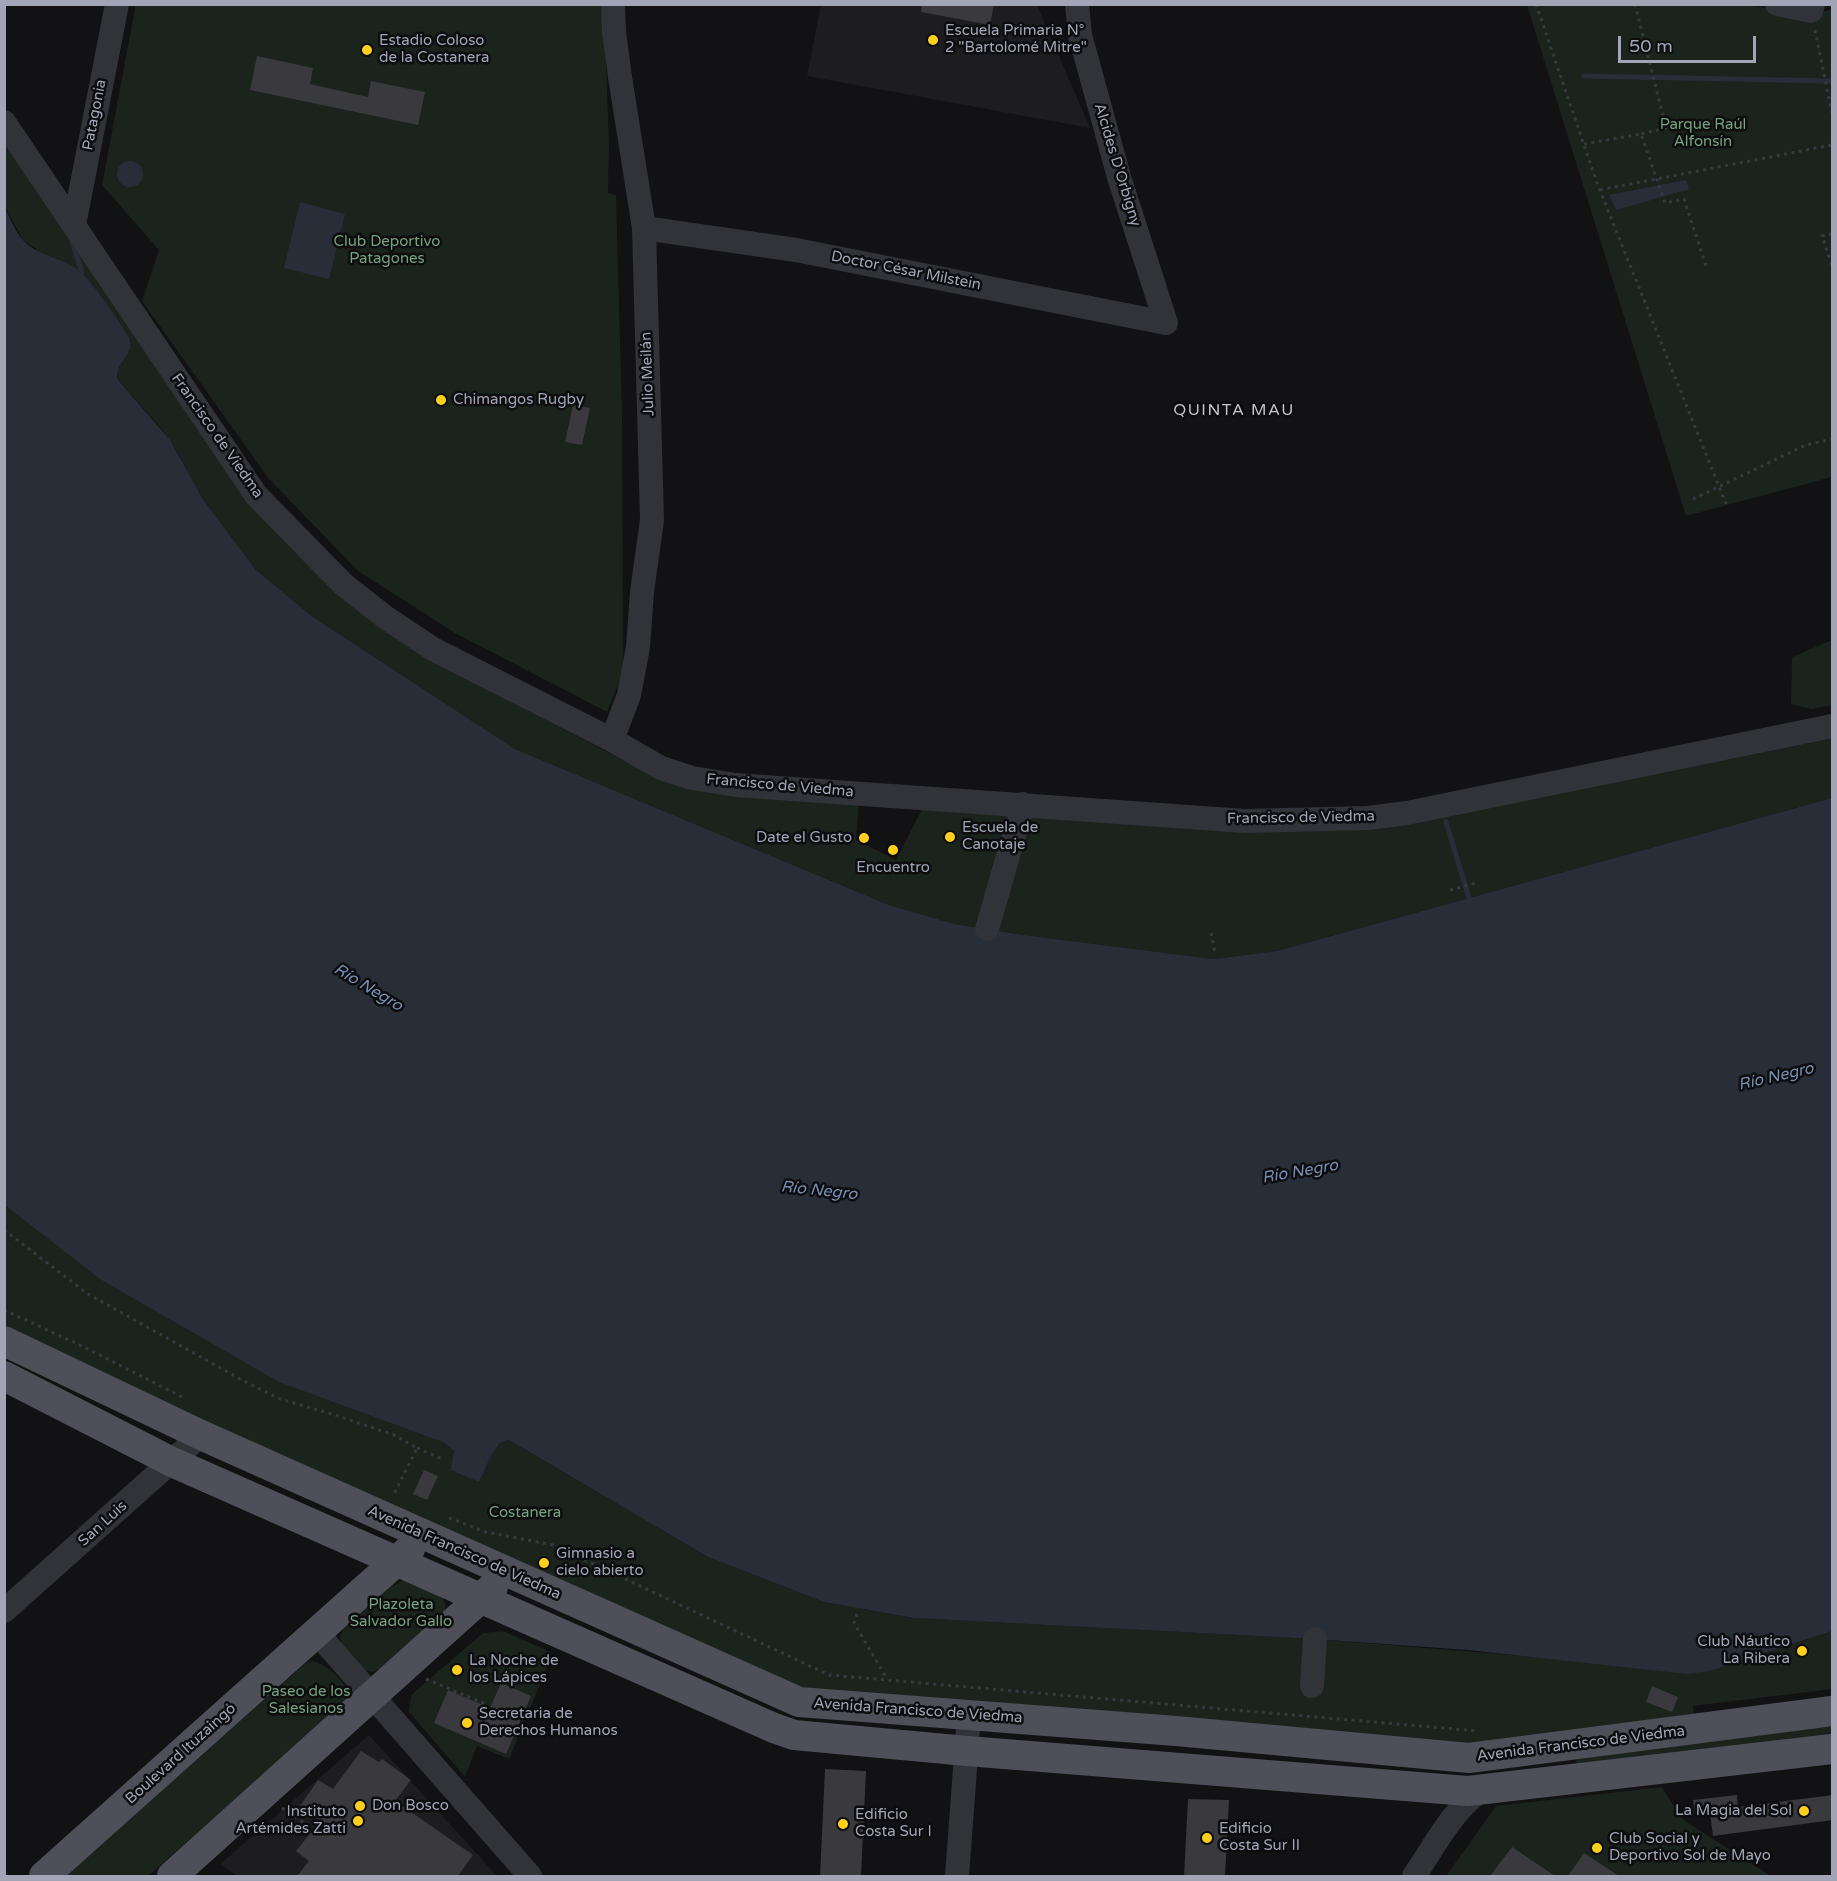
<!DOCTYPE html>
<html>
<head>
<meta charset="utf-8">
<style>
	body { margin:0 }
	#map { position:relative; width:1837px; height:1881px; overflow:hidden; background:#121113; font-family:"Varela Round",sans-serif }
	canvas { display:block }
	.frame { position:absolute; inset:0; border:6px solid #a1a5b5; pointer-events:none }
	.scale { position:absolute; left:1618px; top:36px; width:138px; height:27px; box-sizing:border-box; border:3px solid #a1a5b5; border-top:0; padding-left:8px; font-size:18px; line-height:21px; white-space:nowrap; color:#a1a5b5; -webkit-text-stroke:4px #0d0c0e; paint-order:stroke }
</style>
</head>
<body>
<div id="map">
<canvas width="1837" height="1881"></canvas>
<div class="frame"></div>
<div class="scale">50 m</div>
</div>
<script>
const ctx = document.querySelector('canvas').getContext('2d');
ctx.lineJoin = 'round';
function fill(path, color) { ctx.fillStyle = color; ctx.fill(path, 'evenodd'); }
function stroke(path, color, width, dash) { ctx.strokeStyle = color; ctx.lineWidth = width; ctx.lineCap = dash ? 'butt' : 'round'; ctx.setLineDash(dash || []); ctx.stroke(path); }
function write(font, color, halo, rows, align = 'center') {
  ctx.font = font + ' "Varela Round",sans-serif'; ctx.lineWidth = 5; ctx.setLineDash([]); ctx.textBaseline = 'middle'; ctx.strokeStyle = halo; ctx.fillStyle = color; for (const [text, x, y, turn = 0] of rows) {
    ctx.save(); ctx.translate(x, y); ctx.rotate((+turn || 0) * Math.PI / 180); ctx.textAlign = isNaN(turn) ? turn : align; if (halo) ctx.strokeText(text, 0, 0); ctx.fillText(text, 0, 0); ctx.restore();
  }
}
fill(new Path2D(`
	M821,5H1037L1090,128L807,76Z
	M369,1735L497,1876H237L220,1864Z`), '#1d1d20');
fill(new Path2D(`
	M1744,4L1809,16L1832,9V477L1686,516L1527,5Z
	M134,5H604L609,145L608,193L616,195L622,412L623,673L607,712L455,633L358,571L269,479L142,301L159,250L102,185L135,9Z
	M4,142L157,369L252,506L425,657L663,781L859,804L856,840L896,860L923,807L1244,831L1832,736V798L1277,951L1213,959L1024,935L953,924L889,905L515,749L313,617L256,570L202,498L190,479L178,453L161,428L118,380L117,371L130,350L36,249L23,240L5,207Z
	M1832,640V705L1811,709L1791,704L1792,657Z
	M4,1158L443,1442L454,1451L479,1482L491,1456L500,1443L509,1440L708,1557L824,1602L914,1618L1315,1639L1710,1671L1832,1631V1689L1693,1706L1695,1723L1471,1751L800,1695L5,1332Z
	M406,1579C422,1586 452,1592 444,1613L380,1669L373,1672L365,1670L341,1642L340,1636L343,1630L392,1586Z
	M503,1631L553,1653L509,1759L477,1746L465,1777L409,1712L411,1695L483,1633Z
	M312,1661C323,1662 344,1680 347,1690C348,1696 345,1701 343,1705L148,1876H66L306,1663Z
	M1832,1720V1741L1580,1768L1576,1762L1578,1756Z
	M1662,1787L1682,1819L1771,1876H1446L1496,1806Z`), '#1b231d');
fill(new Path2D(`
	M117 174a13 13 0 1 1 26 0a13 13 0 1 1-26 0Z
	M1686,180L1690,189L1616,210L1609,195Z
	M300,202L345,214L329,279L284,268Z
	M4,207C10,217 15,231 23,240C38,257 67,258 83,274C94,286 122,324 129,338C136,355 113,364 118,380L170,440L202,498L256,570L313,617L515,749L889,905L954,924L1024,935L1213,959L1277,951L1832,798V1631L1710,1671L1687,1674L1468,1650L1315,1639L914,1618L824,1602L708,1557L509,1440L500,1443L491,1456L479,1482L451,1470L454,1451L443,1442L279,1382L100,1279L5,1205Z`), '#272e38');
stroke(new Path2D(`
	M1584,76L1832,81
	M72,241L82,273
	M1446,822L1469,898`), '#272e38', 5);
fill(new Path2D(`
	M922,4H994L990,25L921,12Z
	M257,56L313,68L310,84L368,97L371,81L425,92L418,125L250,90Z
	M573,405L590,408L582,445L565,442Z
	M424,1470L438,1476L427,1500L413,1494Z
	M501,1683L531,1696L506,1754L434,1723L448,1690L490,1708Z
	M1652,1686L1678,1697L1672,1712L1646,1702Z
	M361,1751L379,1762L382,1759L411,1780L395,1801L473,1855L458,1876H297L309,1861L296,1851L320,1821L300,1806L318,1780L333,1789Z
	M825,1769L866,1771L861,1876H820Z
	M1737,1795L1738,1807L1833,1795V1820L1713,1836L1710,1813L1695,1815L1693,1800Z
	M1188,1799L1229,1800L1225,1876H1184Z
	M1512,1847L1555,1876H1490Z
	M1584,1853L1619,1876H1568Z`), '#39393e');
stroke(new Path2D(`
	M1536,4L1597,183L1726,504
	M1635,4L1666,128L1641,134
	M1815,30L1832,113
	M1584,144L1641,134L1665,203L1684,199L1706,266
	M1600,190L1832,145
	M1832,234L1822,236L1832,265
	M1693,499L1806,445L1832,439
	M1450,890L1476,883
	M1211,933L1215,953
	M4,1230L88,1294L242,1380L280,1399L335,1415L394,1435L417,1448L394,1494
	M4,1310L82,1346L186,1399
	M417,1448L442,1459
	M449,1518L486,1532L553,1545L829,1675L1478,1731
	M857,1614L854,1623L887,1679
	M426,1679L488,1705
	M282,1808L310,1827`), '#383940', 3, [3, 4.5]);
stroke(new Path2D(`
	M1777,4L1811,11L1813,4
	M4,122L256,495L343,584L385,617L433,649L612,740L661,768L692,778L736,785L1245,821L1368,818L1407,813L1832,726
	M74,225L117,4
	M644,228L796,250L1166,323L1119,177L1080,35L1077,4
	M612,740L629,695L638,647L642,592L652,520L644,228L620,77L614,32L613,4
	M987,929L1023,804
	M4,1611L201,1435
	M317,1633L530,1876
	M1312,1686L1315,1639
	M957,1876L969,1715
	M1414,1876C1434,1847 1451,1812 1480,1791`), '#323239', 24);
stroke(new Path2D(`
	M4,1341L201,1435L799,1702L1176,1731L1469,1758L1832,1711
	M4,1376L172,1462L774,1728L794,1735L967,1751L1468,1791L1832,1749
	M44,1876L410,1549
	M172,1876L493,1587`), '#4e4f58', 30);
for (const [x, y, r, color] of [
	[933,40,6,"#ffcf1e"],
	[367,50,6,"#ffcf1e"],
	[441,400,6,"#ffcf1e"],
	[950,837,6,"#ffcf1e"],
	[864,838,6,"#ffcf1e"],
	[893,850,6,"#ffcf1e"],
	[544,1563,6,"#ffcf1e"],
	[1802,1651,6,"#ffcf1e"],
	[457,1670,6,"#ffcf1e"],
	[467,1723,6,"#ffcf1e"],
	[360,1806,6,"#ffcf1e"],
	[1804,1811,6,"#ffcf1e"],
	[358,1821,6,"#ffcf1e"],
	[843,1824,6,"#ffcf1e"],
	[1207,1838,6,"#ffcf1e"],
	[1597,1848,6,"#ffcf1e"]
]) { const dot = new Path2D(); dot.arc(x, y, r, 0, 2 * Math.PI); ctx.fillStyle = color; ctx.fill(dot); stroke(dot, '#0d0c0e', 2); }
write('15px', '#a1a5b5', '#0d0c0e', [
	["Escuela Primaria N°",945,31],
	["2 \"Bartolomé Mitre\"",945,48],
	["Estadio Coloso",379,41],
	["de la Costanera",379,58],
	["Chimangos Rugby",453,400],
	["Escuela de",962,828],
	["Canotaje",962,845],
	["Date el Gusto",852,838,"right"],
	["Encuentro",893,868,"center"],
	["Gimnasio a",556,1554],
	["cielo abierto",556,1571],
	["Club Náutico",1790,1642,"right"],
	["La Ribera",1790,1659,"right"],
	["La Noche de",469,1661],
	["los Lápices",469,1678],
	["Secretaria de",479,1714],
	["Derechos Humanos",479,1731],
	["Don Bosco",372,1806],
	["La Magia del Sol",1792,1811,"right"],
	["Instituto",346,1812,"right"],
	["Artémides Zatti",346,1829,"right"],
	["Edificio",855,1815],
	["Costa Sur I",855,1832],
	["Edificio",1219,1829],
	["Costa Sur II",1219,1846],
	["Club Social y",1609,1839],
	["Deportivo Sol de Mayo",1609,1856]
], 'left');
write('15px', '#a1a5b5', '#0d0c0e', [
	["Patagonia",95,115,-79],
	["Alcides D'Orbigny",1117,165,73],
	["Doctor César Milstein",906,271,11],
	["Julio Meilán",648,374,-92],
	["Francisco de Viedma",217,436,55],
	["Francisco de Viedma",780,786,5],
	["Francisco de Viedma",1301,818,-1],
	["San Luis",103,1524,-42],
	["Avenida Francisco de Viedma",464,1553,24],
	["Avenida Francisco de Viedma",918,1711,4],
	["Avenida Francisco de Viedma",1581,1744,-7],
	["Boulevard Ituzaingó",181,1754,-42]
]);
write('15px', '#76a27f', '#0d0c0e', [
	["Parque Raúl",1703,125],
	["Alfonsín",1703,142],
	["Club Deportivo",387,242],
	["Patagones",387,259],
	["Costanera",525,1513],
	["Plazoleta",401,1605],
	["Salvador Gallo",401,1622],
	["Paseo de los",306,1692],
	["Salesianos",306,1709]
]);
ctx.letterSpacing = '1.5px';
write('16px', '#c3c5d1', '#0d0c0e', [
	["QUINTA MAU",1234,411]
]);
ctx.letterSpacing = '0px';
write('italic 16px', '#758fb4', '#0d0c0e', [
	["Río Negro",368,988,31],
	["Río Negro",1776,1077,-13],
	["Río Negro",1300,1172,-10],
	["Río Negro",819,1191,6]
]);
</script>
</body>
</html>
